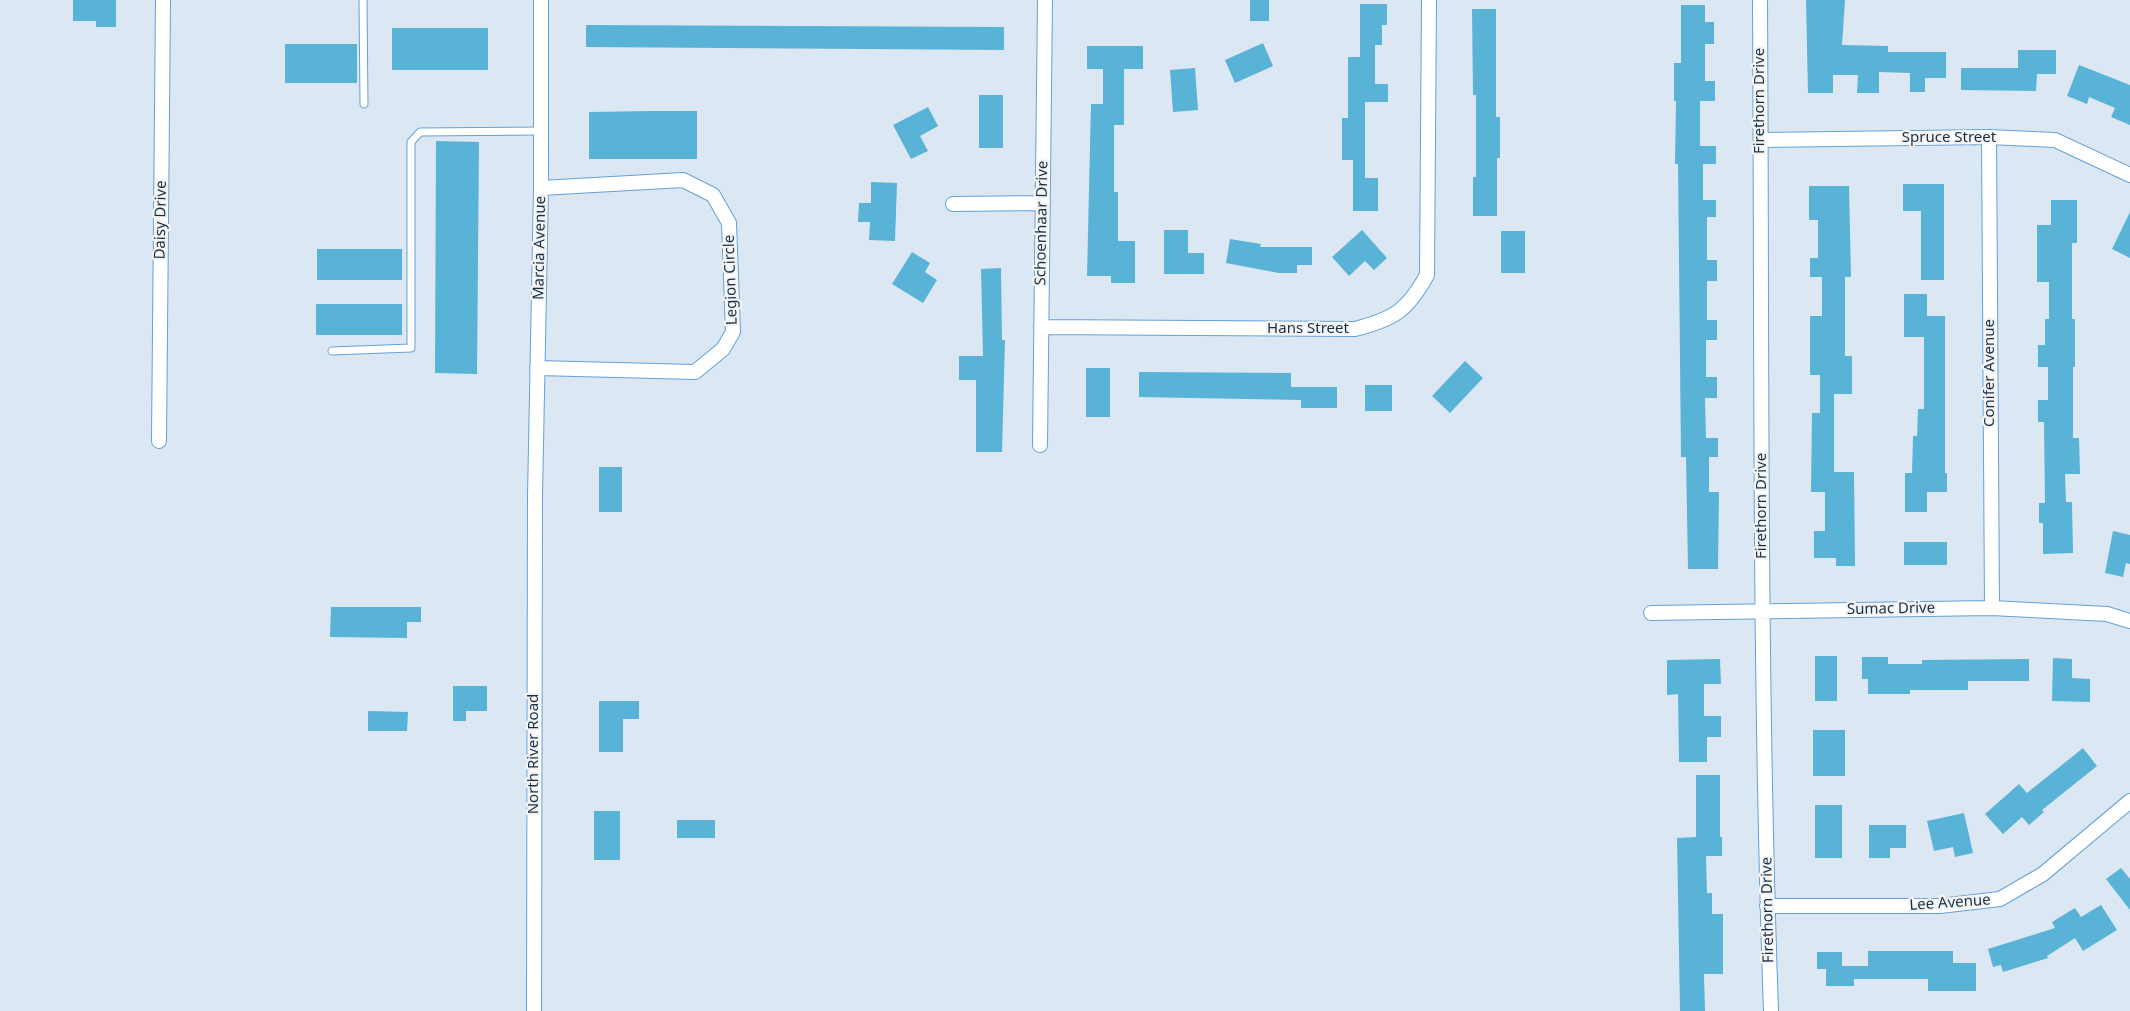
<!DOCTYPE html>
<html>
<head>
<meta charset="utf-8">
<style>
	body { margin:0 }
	canvas { display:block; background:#dbe7f3 }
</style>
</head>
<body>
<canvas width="2130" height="1011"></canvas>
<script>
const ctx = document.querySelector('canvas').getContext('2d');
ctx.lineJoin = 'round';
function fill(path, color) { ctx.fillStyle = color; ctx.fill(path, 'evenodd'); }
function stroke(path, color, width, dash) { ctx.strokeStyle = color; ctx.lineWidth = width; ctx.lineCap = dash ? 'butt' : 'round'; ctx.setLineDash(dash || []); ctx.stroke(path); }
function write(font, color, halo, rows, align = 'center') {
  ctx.font = font + ' "Noto Sans",sans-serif'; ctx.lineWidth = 4.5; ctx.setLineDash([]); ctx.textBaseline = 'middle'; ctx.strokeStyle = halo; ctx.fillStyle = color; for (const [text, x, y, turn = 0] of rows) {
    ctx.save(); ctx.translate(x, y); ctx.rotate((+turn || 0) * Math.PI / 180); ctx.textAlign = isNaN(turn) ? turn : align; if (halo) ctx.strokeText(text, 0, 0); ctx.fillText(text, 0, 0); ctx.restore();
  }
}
fill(new Path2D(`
	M73,0H116V27H96V21H73Z
	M1250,0H1269V21H1250Z
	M1806,0H1845L1842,45L1888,46V52H1946V78H1925V92H1910V73L1879,72V93H1857L1858,75H1833V93H1808Z
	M1360,4H1387V25H1382V45H1375V84H1388V102H1365V178H1378V211H1353V160H1342V118H1348V57H1360Z
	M1681,5H1705V22H1714V44H1705V81H1715V101H1700V146H1716V164H1703V200H1716V217H1707V260H1717V281H1707V320H1717V340H1706V377H1717V398H1705L1706,438H1718V457H1709V492H1719L1718,569H1688L1686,457H1681L1678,164H1675L1676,101H1674V63H1681Z
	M1472,9H1496V117H1500V158H1497V216H1473V177H1476V95H1473Z
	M586,25L1004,27V50L586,47Z
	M392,28H488V70H392Z
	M1263,43L1273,66L1235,83L1225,60Z
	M285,44H357V83H285Z
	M1087,46H1143V69H1124V125H1114V192H1118V241H1135V283H1111V276H1087L1091,104H1103V69H1087Z
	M2018,50H2056V74H2037L2036,91L1961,90V68H2018Z
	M2079,65L2130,85V125L2111,117L2115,108L2089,97L2087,104L2067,96Z
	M1195,68L1198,110L1173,112L1170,70Z
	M979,95H1003V148H979Z
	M928,107L938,126L920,136L928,151L911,159L893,125Z
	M652,111H697V159H589V112Z
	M436,141L479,142L477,374L435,373Z
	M871,182L897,183L895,241L869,240L870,222H858L859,203H871Z
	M1903,184H1944V280H1921V211H1903Z
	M1809,186H1849L1851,277H1845V356H1852V394H1834V472H1854L1855,566H1836V558H1814V531H1825V492H1811L1812,413H1820V375H1810V316H1822V277H1810V258H1818V220H1809Z
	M2051,200H2077V243H2072V319H2075V367H2073V438H2079L2080,474H2065L2066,502H2072L2073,553L2043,554V523H2039V503H2045L2044,422H2038V400H2048V367H2038V345H2045V319H2049V282H2037V225H2051Z
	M2130,212V258L2112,249Z
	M1164,230H1188V253H1204V274H1164Z
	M1362,230L1387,258L1374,270L1365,261L1349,276L1332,257Z
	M1501,231H1525V273H1501Z
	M1230,239L1261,244L1260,247H1312V265H1297V273H1279L1226,263Z
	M317,249H402V280H317Z
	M912,252L930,263L925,272L937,280L923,303L892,284Z
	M1001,268L1002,340H1005L1002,452H976V380H959V356H983L981,269Z
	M1904,294H1927V316H1945V473H1947V492H1927V512H1905V473H1912L1913,436H1917L1918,409H1924V337H1904Z
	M316,304H402V335H316Z
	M1465,361L1483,378L1450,413L1432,396Z
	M1086,368H1110V417H1086Z
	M1139,372L1291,373V387H1337V408H1301V400L1139,397Z
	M1365,385H1392V411H1365Z
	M599,467H622V512H599Z
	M2113,531L2130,535V564L2126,563L2123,577L2105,573Z
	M1904,542H1947V565H1904Z
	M331,607H421V622H407V638L330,637Z
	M1815,656H1837V701H1815Z
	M1862,657H1888V664H1922V660L2029,659V681H1968V690H1910V694H1868V679H1862Z
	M2053,658L2072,659V678L2090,679V702L2052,701Z
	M1720,659L1721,684H1704V716H1721V737H1707V762H1679L1678,694L1667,695V660Z
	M453,686H487V711H466V721H453Z
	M599,701H639V719H623V752H599Z
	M368,711L408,712L407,731H368Z
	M1813,730H1845V776H1813Z
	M2083,748L2097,766L2042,810L2044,812L2029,825L2022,817L2003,834L1985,814L2019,784L2027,793Z
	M1696,775H1720V837H1722V856H1706L1707,893H1712V914H1723V974H1704L1705,1011H1680L1677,838L1696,837Z
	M1815,805H1842V858H1815Z
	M594,811H620V860H594Z
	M1964,813L1973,853L1955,857L1953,847L1934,851L1927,821Z
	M677,820H715V838H677Z
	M1869,825H1906V848H1890V858H1869Z
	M2121,868L2130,879V910L2106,879Z
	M2101,905L2117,930L2083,951L2075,938L2047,956L2048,958L2003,972L2001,965L1993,967L1988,949L2055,928L2052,922L2075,908L2081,917Z
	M1868,951H1953V963H1976V991H1928V979H1854V986H1826V969H1817V952H1842V966H1868Z`), '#59b3d6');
const lane = new Path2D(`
	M363,0L364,104
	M332,351L411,348V142L420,132L541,131`);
const street = new Path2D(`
	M1760,0C1762,337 1759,674 1771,1011
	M1989,137L1992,608
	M1761,140L1989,137L2055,140L2130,175
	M953,204L1043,203
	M1041,327L1355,329C1394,319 1407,311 1427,275L1429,0
	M537,368L695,372L723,349L733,332L729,223L713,195L683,180L541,188
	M159,441L163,0
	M1040,445L1045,0
	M1651,613L1992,608L2107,614L2130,621
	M1767,906H1940L2000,899L2043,874L2130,801
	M534,1011L535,496L541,188V0`);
stroke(lane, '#65a1d5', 9);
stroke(street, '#65a1d5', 16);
stroke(lane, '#fff', 7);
stroke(street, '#fff', 14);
write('15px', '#173046', '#f3f3f3', [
	["Firethorn Drive",1760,101,-90],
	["Spruce Street",1949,138],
	["Daisy Drive",161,220,-89],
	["Schoenhaar Drive",1042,223,-89],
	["Marcia Avenue",540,248,-89],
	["Legion Circle",731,280,-92],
	["Hans Street",1308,329],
	["Conifer Avenue",1990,373,-90],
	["Firethorn Drive",1762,506,-90],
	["Sumac Drive",1891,609,-1],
	["North River Road",534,754,-90],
	["Lee Avenue",1950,903,-4],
	["Firethorn Drive",1768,910,-91]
]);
</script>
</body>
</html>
